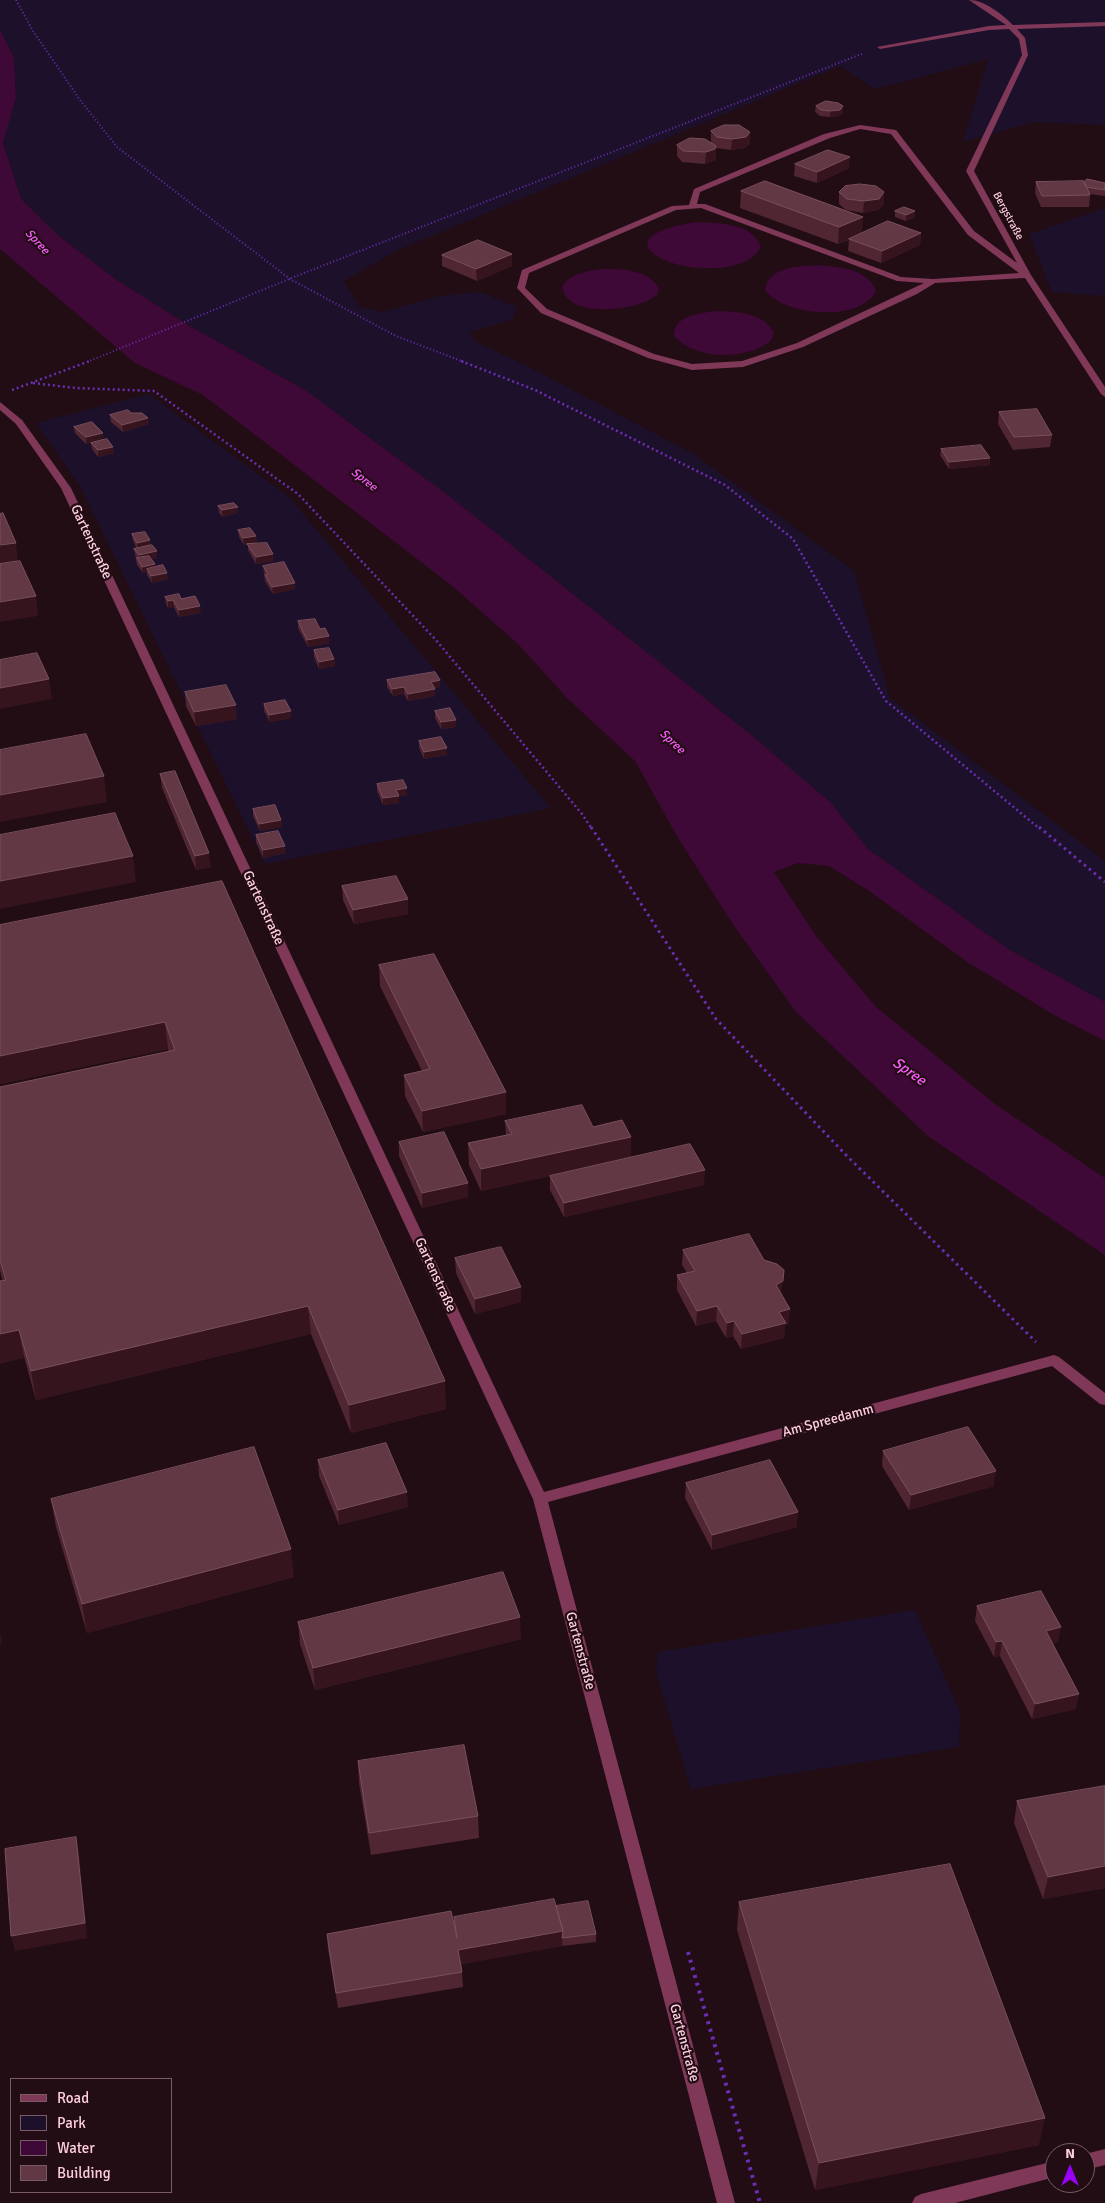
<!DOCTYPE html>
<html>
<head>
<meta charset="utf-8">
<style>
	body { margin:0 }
	#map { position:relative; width:1105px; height:2203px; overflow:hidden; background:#210d13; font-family:Signika,sans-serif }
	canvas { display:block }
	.legend { position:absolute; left:10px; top:2078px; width:162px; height:115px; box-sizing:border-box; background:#210d13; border:1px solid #7a5a65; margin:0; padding:6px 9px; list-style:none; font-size:15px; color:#ffcddf }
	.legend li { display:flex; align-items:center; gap:10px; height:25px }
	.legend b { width:25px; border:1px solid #7a5a65 }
	.north { position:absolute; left:1045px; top:2143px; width:50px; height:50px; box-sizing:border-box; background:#210d13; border:1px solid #7a5a65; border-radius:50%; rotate:0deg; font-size:14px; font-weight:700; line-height:20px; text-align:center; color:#ffcddf }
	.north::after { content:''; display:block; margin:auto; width:18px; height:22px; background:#9901f7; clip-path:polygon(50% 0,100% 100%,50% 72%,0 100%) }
</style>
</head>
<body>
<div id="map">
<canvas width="1105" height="2203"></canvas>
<ul class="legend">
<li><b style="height:6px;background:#803858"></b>Road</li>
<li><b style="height:14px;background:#1d102b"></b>Park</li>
<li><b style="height:14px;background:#3e0936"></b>Water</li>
<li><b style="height:14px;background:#623845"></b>Building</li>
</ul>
<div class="north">N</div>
</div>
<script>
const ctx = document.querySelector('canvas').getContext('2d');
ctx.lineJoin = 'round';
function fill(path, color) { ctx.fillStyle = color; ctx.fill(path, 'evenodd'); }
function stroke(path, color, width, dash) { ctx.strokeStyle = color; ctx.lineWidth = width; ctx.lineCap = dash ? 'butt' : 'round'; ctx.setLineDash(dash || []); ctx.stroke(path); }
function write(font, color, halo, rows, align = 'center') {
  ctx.font = font + ' Signika,sans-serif'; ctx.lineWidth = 4.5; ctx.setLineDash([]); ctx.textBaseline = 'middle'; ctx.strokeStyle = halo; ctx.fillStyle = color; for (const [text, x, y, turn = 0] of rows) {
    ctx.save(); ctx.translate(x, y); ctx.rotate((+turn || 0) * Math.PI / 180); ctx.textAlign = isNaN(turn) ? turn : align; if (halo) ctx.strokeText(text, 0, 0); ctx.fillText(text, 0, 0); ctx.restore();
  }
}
fill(new Path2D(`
	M0,0H1105V125L1034,122L963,142L988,59L875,89L840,66L398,250L344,281L359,307L383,312L439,296L480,292L517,307L512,320L469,332L476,342L525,365L694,454L854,571L890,698L1105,861V1002L1008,949L868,849L830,802L750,734L453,499L305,390L188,325L117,280L59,236L21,199L3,143L16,98L14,58L0,29Z
	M1105,208V296L1052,292L1029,234Z
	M149,394L288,496L551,808L265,864L80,486L36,423Z
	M915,1610L960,1712L959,1747L691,1789L656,1672L658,1652Z`), '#1d102b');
fill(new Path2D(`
	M0,29L14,58L16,98L3,143L21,199L59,236L117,280L188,325L305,390L453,499L750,734L830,802L868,849L1008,949L1105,1002V1041L1054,1015L969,963L869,891L829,866L798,863L774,872L816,936L876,1007L995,1104L1105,1178V1255L929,1137L796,1012L732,923L678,838L635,761L568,699L518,644L451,585L203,395L135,363L0,249Z
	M698,222C720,223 751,223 761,246C749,276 680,272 657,256C624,234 686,223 698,222Z
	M819,265C839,267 869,269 876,291C861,323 783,316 765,290C768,266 801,266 819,265Z
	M602,269C621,269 648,269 659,288L657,295C638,311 568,320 562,287C570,273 587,271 602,269Z
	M717,311C737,312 764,312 774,333L771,341C746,360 697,361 674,336C673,315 701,313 717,311Z`), '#3e0936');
stroke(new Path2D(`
	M16,0L33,31L80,100L117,147L290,279L396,336L464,362
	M87,362L294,277L864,53`), '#6a2eb2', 2, [1, 2.5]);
stroke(new Path2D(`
	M461,361L535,390L725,485L793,539L886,701L1040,829
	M33,383L76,388L154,391L298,494L435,639L582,814L592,829
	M12,390L90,361`), '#6a2eb2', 2.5, [2, 3]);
stroke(new Path2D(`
	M591,827L716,1019L847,1156L1036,1342
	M1039,827L1105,882`), '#6a2eb2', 3, [2.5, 4]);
stroke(new Path2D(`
	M688,1952L760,2203`), '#6a2eb2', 4, [3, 5]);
fill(new Path2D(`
	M969,0C984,0 1002,14 1013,25L1105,22V26L1017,29L1025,38L1028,55L974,171L1031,275L1105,387V397L1101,394L1025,278L935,283L917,294L803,347L743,367L692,370L648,358L541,313L517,288L522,270L672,206L689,205L694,189L824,134L860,125L896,130L974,231L1017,263L966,171L1022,55L1019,39L1009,29L989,30L880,49L877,47L989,26L1006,25ZM860,129L891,134L968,235L1019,273L933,279L901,277L705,204H697L700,192L830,138ZM701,208L897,281L924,283L797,343L742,361L692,364L654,354L547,309L525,288L529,273L676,210Z
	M0,402L22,420L71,488L544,1492L1054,1355L1059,1357L1105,1393V1405L1100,1404L1052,1366L548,1502L735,2203H717L533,1499L61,488L16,424L0,410Z
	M1105,2149V2165L1085,2170V2154Z
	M1055,2161V2177L955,2203H912L915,2197L921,2194Z`), '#803858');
fill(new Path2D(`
	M816,106L843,112L839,116L830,117L820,116L815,112Z
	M711,131L750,143L745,148L731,150L716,148V157L715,160L705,164L682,162L677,156V145L711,142Z
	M795,164L849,168L817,183L794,176Z
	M1036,182L1084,183H1105V196L1089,194L1090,195L1089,207H1041L1035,193Z
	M741,191L862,233H921L920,245L881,263L848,251L849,240L838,244L740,208Z
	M839,192H884V204L878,210L863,213L846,210L839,204Z
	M895,211L915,217L906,221L895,217Z
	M442,255L512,266L477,281L442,266Z
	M999,412L1052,435L1050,447L1013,450L998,424Z
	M110,415L149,424L123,432L111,422Z
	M74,427L103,439L86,444L75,433Z
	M91,443L114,453L98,457L92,449Z
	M941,449L990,458V465L949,469L940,455Z
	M218,506L238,507V513L223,517L219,513Z
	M238,530L256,536L257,543H253L274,561L256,564L248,550V544L244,545L239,537Z
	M132,534L150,540V546L157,551V558L152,559L155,564V567L168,579L152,583L147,575V573H143L137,565L134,549H137L133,541Z
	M263,566L295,589L273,594L265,581Z
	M165,597L181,599L201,613L179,617L174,607L168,608L166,604Z
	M298,621L320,629L330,643L308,647L298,628Z
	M314,650L334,659L335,666L319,669L314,657Z
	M387,680H440V687L434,688L435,696L408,701L404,694L393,696L387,687Z
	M185,692L237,719L196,726L186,706Z
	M264,704L291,718L270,722L264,711Z
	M435,711L456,720V727L441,729L435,718Z
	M419,741L447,755L424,759L419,748Z
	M160,774L211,867L196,870L162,788Z
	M377,784L407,795L399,796V803L383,805L377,791Z
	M253,809L281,820L282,827L260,831L253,816Z
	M256,835L286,853L263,858L256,842Z
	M222,881L446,1409L351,1433L311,1334L36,1400L0,1271V1087L169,1052L168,1049L0,1084Z
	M342,886L408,899V914L354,924L343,900Z
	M379,965L506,1114L423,1132L405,1096L404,1075L422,1071L380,986Z
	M505,1121L593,1127L631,1157L704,1185L564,1217L550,1190V1176L481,1191L469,1165L468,1143L506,1135Z
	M399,1142L468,1197L422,1208L399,1156Z
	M683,1250L782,1295L789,1324L785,1325L784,1338L741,1349L733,1336L726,1338L716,1321L696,1326L677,1290V1275L687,1273L682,1265Z
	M455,1258L521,1302L475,1314L456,1273Z
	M883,1451L994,1486L909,1510L882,1466Z
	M318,1460L408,1507L339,1525L319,1476Z
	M686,1483L797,1527L712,1550L685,1498Z
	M51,1499L294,1577L87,1633L56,1527Z
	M977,1606L1058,1642L1052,1643L1076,1709L1032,1719L1000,1656L994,1657L975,1621Z
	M298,1622L521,1639L315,1690L300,1644Z
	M358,1761L478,1816L479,1838L371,1855L359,1783Z
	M1105,1786V1888L1043,1899L1014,1823L1017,1801Z
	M739,1902L1039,2145L815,2190L737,1930Z
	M556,1906L596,1934V1942L562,1946L461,1964L462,1972L463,1987L338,2008L328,1949L327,1934L455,1930L454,1917Z`), '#4f2632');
fill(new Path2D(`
	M843,106V112L839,116L830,117V111Z
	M750,132V143L745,148L731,150L732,139Z
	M716,146V157L715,160L705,164L706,152Z
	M850,157L849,168L817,183V172Z
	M884,192V204L878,210L863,213L864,201Z
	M915,211V217L906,221V215Z
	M863,217L862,234L838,244L839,227Z
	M921,233L920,245L881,263L882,251Z
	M512,254V266L477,281L476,269Z
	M148,418L149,424L123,432L122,425Z
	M103,433V439L86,444V437Z
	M113,447L114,453L98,457V450Z
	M990,458V465L949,469V462Z
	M238,507V513L223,517L222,510Z
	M256,536L257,543L244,545L243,538Z
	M150,540V547L138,549L137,543Z
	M16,543L18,562L0,565V545Z
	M157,551V558L139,562V555Z
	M273,554L274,561L256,564V557Z
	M155,564L156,571L147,569V573H143L142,567Z
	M167,573L168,579L152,583L151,576Z
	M295,583V589L273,594L272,587Z
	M36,596L38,616L0,622V602Z
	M173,600L174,607L168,608V601Z
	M200,606L201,613L179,617V610Z
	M329,636L330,643L308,647L307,640Z
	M334,659L335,666L319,669V662Z
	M49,679L52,699L0,709V688Z
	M440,680V687L431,689V682Z
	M404,687V694L393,696L392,689Z
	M435,689V696L408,701V694Z
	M236,705L237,719L196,726L194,712Z
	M291,711V718L270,722L269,715Z
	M456,720V727L441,729V722Z
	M447,748V755L424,759V752Z
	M104,776L107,802L0,822V795Z
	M407,788V795L399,796V803L383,805V798L396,790Z
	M281,820L282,827L260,831L259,824Z
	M285,846L286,853L263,858V850Z
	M209,853L211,867L196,870L195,856Z
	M133,856L136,882L0,909V881Z
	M408,899V914L354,924L353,910Z
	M165,1022L168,1049L0,1084V1056Z
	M506,1092V1114L423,1132L422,1111Z
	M631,1137V1159L481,1191V1169Z
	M705,1170L704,1185L564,1217V1203Z
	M468,1183V1197L422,1208V1193Z
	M784,1270L781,1296L776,1285Z
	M521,1287V1302L475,1314V1299Z
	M308,1306L311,1334L36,1400L31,1371Z
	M717,1306L716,1321L696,1326L697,1311Z
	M790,1309L789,1324L785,1325L784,1338L741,1349L742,1334L779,1312Z
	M734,1321L733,1336L726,1338L727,1323Z
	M19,1330L24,1358L0,1364V1334Z
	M445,1381L446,1409L351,1433L349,1405Z
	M996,1471L994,1486L909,1510L911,1495Z
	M407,1492L408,1507L339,1525L338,1510Z
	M798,1512L797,1527L712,1550V1535Z
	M291,1549L294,1577L87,1633L82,1604Z
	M520,1617L521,1639L315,1690L313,1668Z
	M1061,1627L1058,1642L1043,1646L1046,1631Z
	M0,1632L2,1643L0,1644Z
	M1002,1641L1000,1656L994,1657L996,1642Z
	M1079,1694L1076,1709L1032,1719L1035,1704Z
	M76,1837L79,1852L87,1938L15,1951L11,1936Z
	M1105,1866V1888L1043,1899L1048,1877Z
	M563,1931L562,1946L458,1965V1950Z
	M1045,2118L1039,2145L815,2190L819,2163Z`), '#35141e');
const building = new Path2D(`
	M826,101L838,103L843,106L840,110L830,111L821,110L816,106Z
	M724,125H739L750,132L746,137L732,139L717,137L711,131Z
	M690,138L705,139L716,146L715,149L706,152L683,151L677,145Z
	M828,150L850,157L817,172L795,164Z
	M1087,179L1105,183V190L1086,187L1084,183Z
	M765,181L863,217L839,227L741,191Z
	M1084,181L1090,195L1042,196L1036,182Z
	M860,184L876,186L884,192L879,199L864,201L847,199L839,192L845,186Z
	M904,207L915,211L906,215L895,211Z
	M888,221L921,233L882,251L849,239Z
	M478,240L512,254L476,269L442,255Z
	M1037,409L1052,435L1014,437L999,412Z
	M128,410L131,413H142L148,418L122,425L110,415Z
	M92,422L103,433L86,437L74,427Z
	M107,439L113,447L98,450L91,443Z
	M981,445L990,458L949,462L941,449Z
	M234,503L238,507L222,510L218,506Z
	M3,513L16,543L0,545V514Z
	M250,528L256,536L243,538L238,530Z
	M145,532L150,540L137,543L132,534Z
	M267,543L273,554L256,557L247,544Z
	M152,545L157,551L139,555L134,549Z
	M149,556L155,564L142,567L137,558Z
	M20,561L36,596L0,602V564Z
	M284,562L295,583L272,587L265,575L268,574L263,566Z
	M163,565L167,573L151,576L147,569Z
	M179,594L181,599L195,596L200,606L179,610L173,600L168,601L165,597Z
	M315,619L320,629L325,628L329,636L307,640L298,621Z
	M329,648L334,659L319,662L314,650Z
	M37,653L49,679L0,688V660Z
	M435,672L440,680L431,682L435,689L408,694L404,687L392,689L387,680Z
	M226,685L236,705L194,712L185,692Z
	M285,700L291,711L269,715L264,704Z
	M450,708L456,720L441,722L435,711Z
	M86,734L104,776L0,795V750Z
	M441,737L447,748L424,752L419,741Z
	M175,771L209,853L195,856L160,774Z
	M403,780L407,788L396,790L399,796L383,798L377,784Z
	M275,805L281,820L259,824L253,809Z
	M115,813L133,856L0,881V835Z
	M278,831L285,846L263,850L256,835Z
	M396,876L408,899L353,910L342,886Z
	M222,881L445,1381L349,1405L308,1306L31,1371L19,1330L0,1334V1281L6,1280L0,1260V1087L175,1050L165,1022L0,1056V925Z
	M434,954L506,1092L422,1111L404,1075L430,1069L379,965Z
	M582,1105L593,1127L622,1120L631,1137L481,1169L468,1143L512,1134L505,1121Z
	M444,1132L468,1183L422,1193L399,1142Z
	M690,1144L705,1170L564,1203L550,1176Z
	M749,1234L764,1260L777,1264L784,1270L783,1281L776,1285L790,1309L779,1312L786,1323L742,1334L734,1321L727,1323L717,1306L697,1311L677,1275L695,1271L683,1250Z
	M501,1247L521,1287L475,1299L455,1258Z
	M968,1427L996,1471L911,1495L883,1451Z
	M386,1443L407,1492L338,1510L318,1460Z
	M254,1447L291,1549L82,1604L51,1499Z
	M770,1460L798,1512L712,1535L686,1483Z
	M503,1572L520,1617L313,1668L298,1622Z
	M1041,1591L1061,1627L1046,1631L1079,1694L1035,1704L1002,1641L996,1642L977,1606Z
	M464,1745L478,1816L369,1833L358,1761Z
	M1105,1786V1866L1048,1877L1017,1801Z
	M76,1837L85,1923L11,1936L5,1849Z
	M950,1864L1045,2118L819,2163L739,1902Z
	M554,1899L563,1931L458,1950L462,1972L336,1993L327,1934L451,1911L457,1938L454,1917Z
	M588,1901L596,1934L562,1938L563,1931L556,1906Z`);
fill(building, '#623845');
stroke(building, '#7b4f5d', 1);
write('11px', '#ffcddf', '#210d13', [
	["Bergstraße",1008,216,62]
]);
write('italic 12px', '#fb5cfe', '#210d13', [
	["Spree",37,242,47],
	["Spree",364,480,38],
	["Spree",672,742,43]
]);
write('14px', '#ffcddf', '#210d13', [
	["Gartenstraße",91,542,65],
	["Gartenstraße",263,908,65],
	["Gartenstraße",435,1275,65],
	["Am Spreedamm",828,1421,-15],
	["Gartenstraße",580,1651,75],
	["Gartenstraße",684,2043,75]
]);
write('italic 15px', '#fb5cfe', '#210d13', [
	["Spree",909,1072,35]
]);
</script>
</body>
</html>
